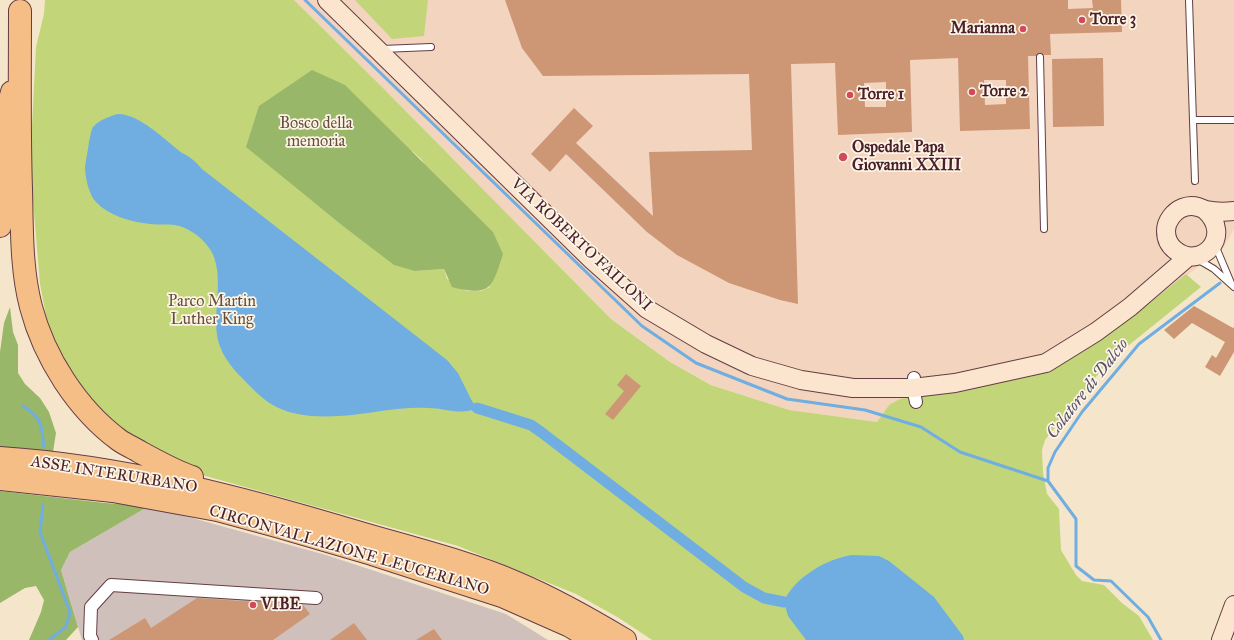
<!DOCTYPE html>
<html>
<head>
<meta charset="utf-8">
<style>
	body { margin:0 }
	canvas { display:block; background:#f5e6cb }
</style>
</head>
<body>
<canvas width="1234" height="640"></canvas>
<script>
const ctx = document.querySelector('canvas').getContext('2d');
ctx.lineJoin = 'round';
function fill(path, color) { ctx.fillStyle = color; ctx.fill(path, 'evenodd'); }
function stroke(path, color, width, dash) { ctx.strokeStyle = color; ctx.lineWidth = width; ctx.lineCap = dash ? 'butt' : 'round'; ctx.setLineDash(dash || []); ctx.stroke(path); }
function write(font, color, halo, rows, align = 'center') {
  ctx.font = font + ' "IM FELL Great Primer",serif'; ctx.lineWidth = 3.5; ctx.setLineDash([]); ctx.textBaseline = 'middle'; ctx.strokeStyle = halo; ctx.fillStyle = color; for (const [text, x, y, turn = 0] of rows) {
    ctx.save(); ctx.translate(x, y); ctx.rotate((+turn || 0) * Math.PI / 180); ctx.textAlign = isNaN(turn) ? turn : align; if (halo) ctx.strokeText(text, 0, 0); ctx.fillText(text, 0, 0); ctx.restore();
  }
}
fill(new Path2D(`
	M294,0H1234V229L1224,247L1122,325L1055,364L889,405L877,422L789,410L712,385L670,362L611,319L380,85Z`), '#f3d4bf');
fill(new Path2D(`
	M149,506L326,555L506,614L548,640H82L61,570L70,552Z`), '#cfc0bb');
fill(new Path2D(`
	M45,0H294L380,85L611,319L670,362L711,385L789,410L877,422L889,405L900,399L991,384L1055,364L1122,325L1186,274L1201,287L1108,362L1045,440L1042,450L1043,473L1047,494L1059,509L1061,550L1076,575L1082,581L1104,585L1122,603L1139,616L1153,640H652L619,618L576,594L458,546L191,472L148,449L107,420L65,370L50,336L40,284L30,165L36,47L44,14ZM412,151L422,160L490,287L481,291H467L447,279L444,269L415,271Z
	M355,0H428L424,36L392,39Z`), '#c2d679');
fill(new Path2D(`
	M312,70L345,85L493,232L503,254C492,288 491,297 452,287L444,269L415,271L394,265L343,226L246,147L259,106Z
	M10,307L13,332L18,345V373L25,384L40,398L49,412L56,433L53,452L0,450V352L4,323Z
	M0,491L105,503L149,506L70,552L61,570L78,627L66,640H29L41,612L44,600L36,586L25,588L0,603Z`), '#99b769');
fill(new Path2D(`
	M118,114C140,114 165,140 182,153C191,157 196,162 202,169L447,360L458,373L472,401L477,408C462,416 444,408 428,408C413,407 396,409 381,411C348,416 302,423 271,404C260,397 251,387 241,377C230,366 219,351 217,335C213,307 227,267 206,244C199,235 186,227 175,225C167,224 158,225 150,224C131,222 109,216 96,202C89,195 85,177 85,167C86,159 88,150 89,142C90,138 91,130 93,127C99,120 110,116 118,114Z
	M852,555L879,556L889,561L934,597L963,636L964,640H806L788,616L784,602C793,578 828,558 852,555Z`), '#70aee2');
stroke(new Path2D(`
	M305,0L642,326L696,363L787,399L865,410L921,427L960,452L1048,481
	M23,406C43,419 41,424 44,447
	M43,505L40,532L70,612L66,627L49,640
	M1161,640L1148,617L1111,581L1094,580L1076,566V519L1048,481V468L1055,452L1082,412L1139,344L1220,283`), '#70aee2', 3);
stroke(new Path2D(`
	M477,408L531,425L541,432L744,587L764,598L784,602`), '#70aee2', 11);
fill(new Path2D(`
	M505,0H1068V9L1093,8L1092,0H1121L1122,32L1050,34L1051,55H1044L1040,53L1036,56H1028L1030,129L960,131L958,58L910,60L912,132L838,135L835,63L791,64L798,304L780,300L729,283L677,255L647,232L566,154L550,172L531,154L574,108L593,126L576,143L653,216L649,152L752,150L749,74L543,76L522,48ZM984,80H1006V104L985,105ZM886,82V107H865L864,83Z
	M1103,58L1104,126L1053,127L1052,59Z
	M1194,306L1233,328L1234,327V352L1220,376L1205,367L1212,355L1216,358L1225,342L1192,323L1174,339L1164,330Z
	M626,374L641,386L613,420L605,414L624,391L617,385Z
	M197,598L303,605L310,614L273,640H109L145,618L151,628Z
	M354,623L367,640H330Z
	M434,629L442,640H416Z`), '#cd9775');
const lane = new Path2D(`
	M1189,0L1195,181
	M382,49L431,47
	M1040,57L1044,229
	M1193,120H1234
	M1215,245L1231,283
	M1197,259L1214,269L1234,287`);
const street = new Path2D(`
	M914,378L913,388L916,402
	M92,640L90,636L91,607L111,585L316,598`);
const secondary = new Path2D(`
	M327,0L592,260L647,309L706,344L752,366L801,380L853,388H913L955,383L1046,363L1096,332L1130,307L1188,257
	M1205,210C1234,236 1201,271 1175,250C1170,246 1166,239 1166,231C1166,227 1168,221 1171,217C1177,209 1187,204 1198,207C1201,208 1203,209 1206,210C1215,212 1225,212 1234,211
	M1221,640L1234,605`);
const highway = new Path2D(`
	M20,11C20,71 19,130 21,189C22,228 21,269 31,307C44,357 77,409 119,440C126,445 134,448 140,452C157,461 174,471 192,477
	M0,137L12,92
	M0,226L8,141
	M0,458C122,466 241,497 357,532C411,548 466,561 517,583C555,599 590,619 625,640
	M0,479L113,491L217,510L276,526L372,554L502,596L570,626L593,640`);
stroke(lane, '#643d43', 8);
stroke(street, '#643d43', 14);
stroke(secondary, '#643d43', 20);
stroke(highway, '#643d43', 24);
stroke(lane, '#fff', 6);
stroke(street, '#fff', 12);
stroke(secondary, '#fbe5cf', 18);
stroke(highway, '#f6be87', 22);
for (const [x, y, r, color] of [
	[1082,20,4,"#d1495b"],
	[1023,29,4,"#d1495b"],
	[972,92,4,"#d1495b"],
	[850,95,4,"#d1495b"],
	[843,157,5,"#d1495b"],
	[253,605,4,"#d1495b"]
]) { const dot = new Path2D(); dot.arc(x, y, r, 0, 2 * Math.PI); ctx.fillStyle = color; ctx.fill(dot); stroke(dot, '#fcf5e5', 1.5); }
write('bold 16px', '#4a1f2b', '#fcf5e5', [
	["Torre 3",1090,20],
	["Marianna",1015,29,"right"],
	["Torre 2",980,92],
	["Torre 1",858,95],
	["Ospedale Papa",852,148],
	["Giovanni XXIII",852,166],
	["VIBE",261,605]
], 'left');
write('16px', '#684d3e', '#fcf5e5', [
	["Bosco della",316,124],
	["memoria",316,142],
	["Parco Martin",212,302],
	["Luther King",212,320]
]);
write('16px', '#4a1f2b', '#fcf5e5', [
	["VIA ROBERTO FAILONI",581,245,43],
	["ASSE INTERURBANO",114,475,9],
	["CIRCONVALLAZIONE LEUCERIANO",349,551,16]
]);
write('italic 17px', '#57516b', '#fcf5e5', [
	["Colatore di Dalcio",1088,389,-52]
]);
</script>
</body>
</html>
